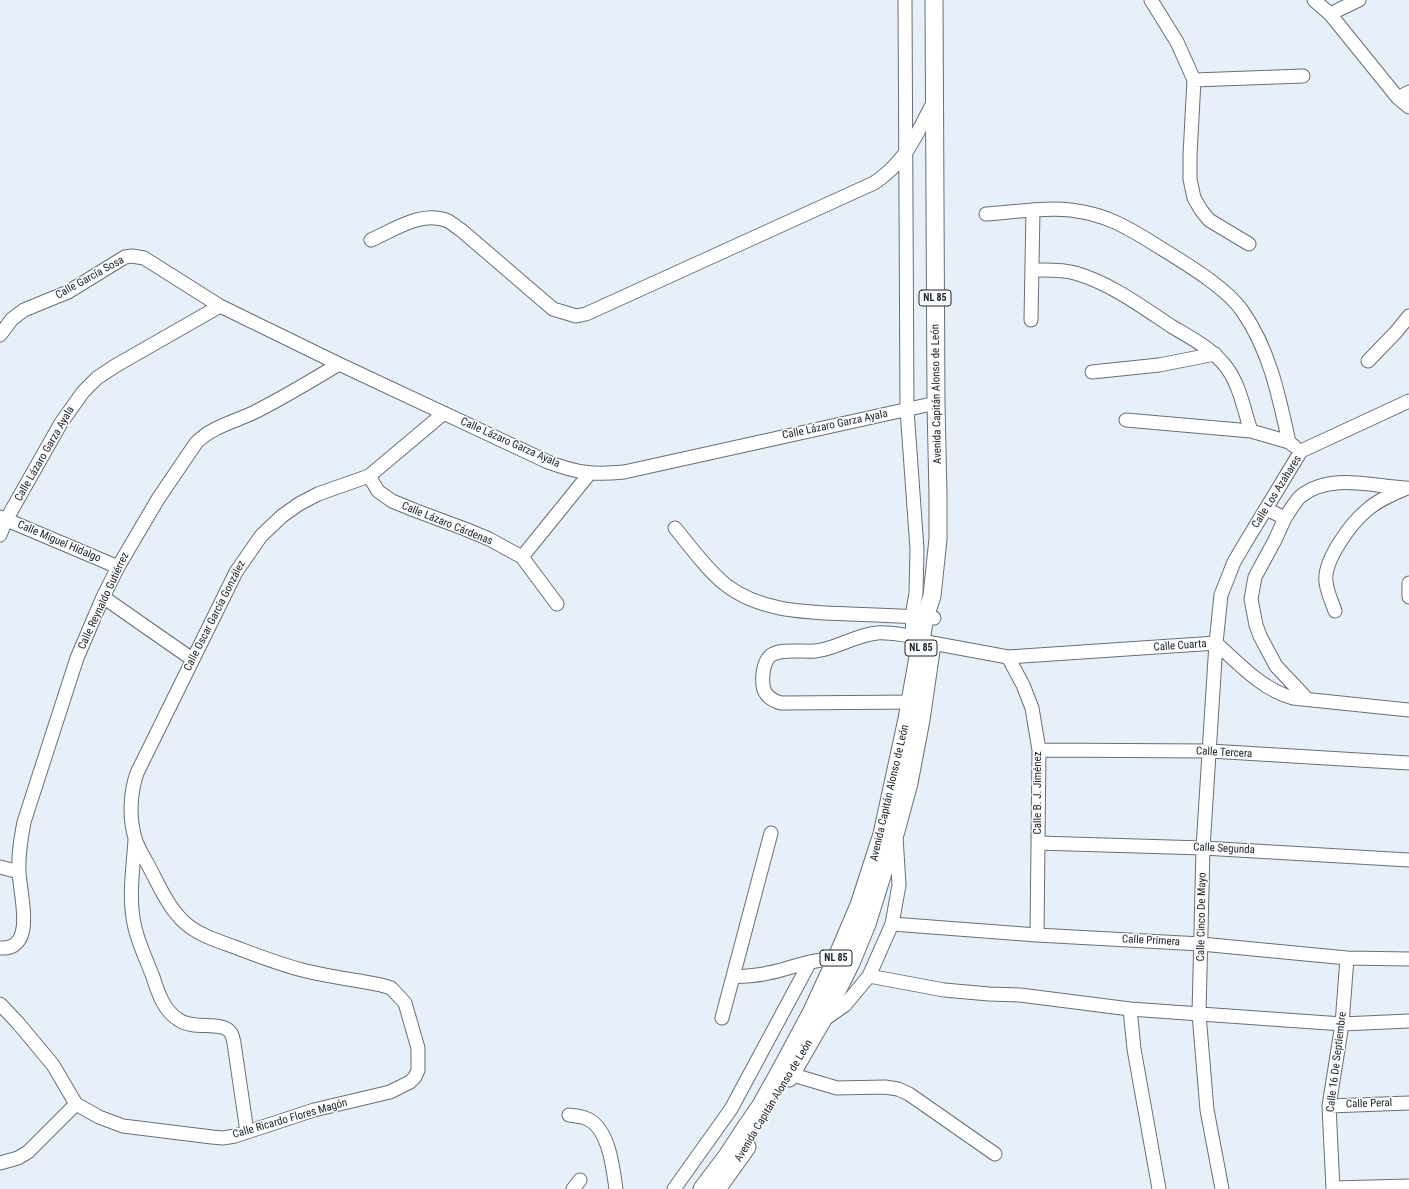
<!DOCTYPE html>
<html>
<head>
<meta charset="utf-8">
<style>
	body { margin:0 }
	canvas { display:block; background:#e7eff8 }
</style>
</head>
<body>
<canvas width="1409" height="1189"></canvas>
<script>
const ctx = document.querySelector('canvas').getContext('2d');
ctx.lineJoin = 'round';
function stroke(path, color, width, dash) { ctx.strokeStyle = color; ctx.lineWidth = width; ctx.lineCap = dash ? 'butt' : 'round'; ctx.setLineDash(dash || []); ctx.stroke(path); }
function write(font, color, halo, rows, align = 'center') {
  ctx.font = font + ' "Roboto Condensed",sans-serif'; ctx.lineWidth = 3; ctx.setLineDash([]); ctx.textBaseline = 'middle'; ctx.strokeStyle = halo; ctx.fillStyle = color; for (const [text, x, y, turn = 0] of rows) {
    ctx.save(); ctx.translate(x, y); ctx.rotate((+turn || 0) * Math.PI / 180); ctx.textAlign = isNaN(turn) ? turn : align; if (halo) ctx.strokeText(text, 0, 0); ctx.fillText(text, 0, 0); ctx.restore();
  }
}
const minor = new Path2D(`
	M905,0L907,410L917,549L916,593L912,616L913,636L916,639L932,643L1008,657L1216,643C1239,664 1263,690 1293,698L1409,710
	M1151,0L1177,42L1194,80L1190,155V179L1194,198L1201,210L1209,220L1249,244
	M1314,0L1330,14L1398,98L1409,107
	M1330,14L1359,0
	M1194,80L1303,76
	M1398,98L1409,92
	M986,214C1014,212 1043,207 1071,210C1085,212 1102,216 1115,222C1130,229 1145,238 1159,247C1185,263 1227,288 1243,312C1270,351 1279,397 1289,442
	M371,240C394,230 422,210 448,221C452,223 456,227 461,230L553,309L576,316L586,314L874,183C907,161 916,135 934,101
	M1032,270C1046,270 1062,269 1075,273C1110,283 1141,306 1171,326C1191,338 1213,349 1227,368C1240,386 1244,410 1251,431
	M1031,320L1033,210
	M0,335L12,319L24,310L68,292L125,257L132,256L144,258L220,306L339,364L548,462C578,473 592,475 624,472L936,403
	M1368,361L1396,332L1409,316
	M1092,372L1159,365L1215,354
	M1126,420L1251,431L1289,442L1294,446
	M369,476L378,491L392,501L414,510L465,529L489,539L522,557L557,604
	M1266,509L1285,518L1275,540L1255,577L1251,599L1256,625L1260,636L1276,666L1307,699
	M0,517L118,567
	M1285,518C1290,511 1295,501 1301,496C1330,473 1371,486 1404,488
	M675,528C691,547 706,569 726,585C761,612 807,612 849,614C878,615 906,616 934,618
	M0,535L6,520L61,423L83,392L97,378L115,366L220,306
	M522,557L590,473
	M1409,583V597
	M103,597L192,659
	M1335,611C1332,602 1327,592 1326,582C1323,561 1351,523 1367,510C1378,500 1393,494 1407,488
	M913,636C902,635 888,632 877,633C855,635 836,649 815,651C803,652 779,648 770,656C763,663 762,677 763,685C764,696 773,701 781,703L918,702
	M1008,657L1023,685L1032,708L1039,750L1037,935
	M1039,750L1210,751L1409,763
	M135,840C133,869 128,900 135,928C139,945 147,961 153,977C158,993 164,1011 179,1020C193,1030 223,1021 230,1032C233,1035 233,1040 234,1043L247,1132
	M1038,843L1203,848L1409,860
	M0,867L19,872
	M892,924L1037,935L1201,944L1347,958L1409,959
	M0,948C38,951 19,891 19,871C18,854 21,838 24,822L77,658L103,597L118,567L158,499L196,443C213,426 234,422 255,412C284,397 311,381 339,364
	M869,976L944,990L989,994L1020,995L1130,1009L1342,1024L1409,1021
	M733,977C745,976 757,976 768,973C790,969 820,955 842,961
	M0,1004L18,1023L53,1065L76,1104L99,1117L123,1126L212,1137L223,1138L235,1136L314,1110L390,1092L410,1082L415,1077L418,1070V1048L405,1003L391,988L381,985C356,980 331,977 306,971C281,965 256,955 232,946C215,940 197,934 184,922C167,906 158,883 147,863C143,855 137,847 135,838C129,818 130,793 137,773L236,572L261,536L282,516L299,504L318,494L369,476L444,413
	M1130,1009L1134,1049L1159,1189
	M722,1018L771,833
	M822,1021L845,1005L869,976L892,924L899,885L896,837
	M783,1072L837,1088L885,1087L898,1089L909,1094L995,1154
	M1329,1106L1409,1103
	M569,1115C574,1116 580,1116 585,1118C609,1126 613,1168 616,1189
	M0,1163L18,1158L28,1152L76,1104
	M1333,1188L1409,1186
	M573,1189L580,1180
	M674,1189L731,1109L810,962
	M1222,1189L1207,1110L1199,1014L1203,848L1216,643L1221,595L1234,562L1244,545L1301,451L1409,401
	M1333,1189L1329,1106L1342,1024L1347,958`);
const major = new Path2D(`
	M789,1078L822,1021L851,963L867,924L896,831L909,783L921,720L931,651
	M702,1189L727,1156L744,1130L761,1105L780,1071L811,1013L836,959L859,905L882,834L907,719L925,617L932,596L938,539V496L936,403L934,0
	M717,1189L747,1147`);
stroke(minor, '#686f77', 15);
stroke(major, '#686f77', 19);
stroke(minor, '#fff', 13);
stroke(major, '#fff', 17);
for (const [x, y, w] of [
	[935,298,32],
	[921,648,32],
	[836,958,32]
]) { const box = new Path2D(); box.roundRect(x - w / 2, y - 8, w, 16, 3); ctx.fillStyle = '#fafcfe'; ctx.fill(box); stroke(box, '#232629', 1); }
write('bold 10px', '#232629', null, [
	["NL 85",935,298],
	["NL 85",921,648],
	["NL 85",836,958]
]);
write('11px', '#232629', '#fafcfe', [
	["Calle García Sosa",90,278,-29],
	["Avenida Capitán Alonso de León",937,394,-91],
	["Calle Lázaro Garza Ayala",835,425,-12],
	["Calle Lázaro Garza Ayala",510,443,24],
	["Calle Lázaro Garza Ayala",45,454,-60],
	["Calle Los Azahares",1277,492,-58],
	["Calle Lázaro Cárdenas",447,524,22],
	["Calle Miguel Hidalgo",59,542,23],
	["Calle Reynaldo Gutiérrez",104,601,-65],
	["Calle Oscar García González",215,616,-63],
	["Calle Cuarta",1180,646,-4],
	["Calle Tercera",1224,753,3],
	["Avenida Capitán Alonso de León",890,793,-77],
	["Calle B. J. Jiménez",1038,793,-90],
	["Calle Segunda",1224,849,3],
	["Calle Cinco De Mayo",1202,917,-89],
	["Calle Primera",1151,941,3],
	["Calle 16 De Septiembre",1337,1062,-83],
	["Avenida Capitán Alonso de León",774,1101,-59],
	["Calle Peral",1369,1104,-2],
	["Calle Ricardo Flores Magón",290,1119,-16]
]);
</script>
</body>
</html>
